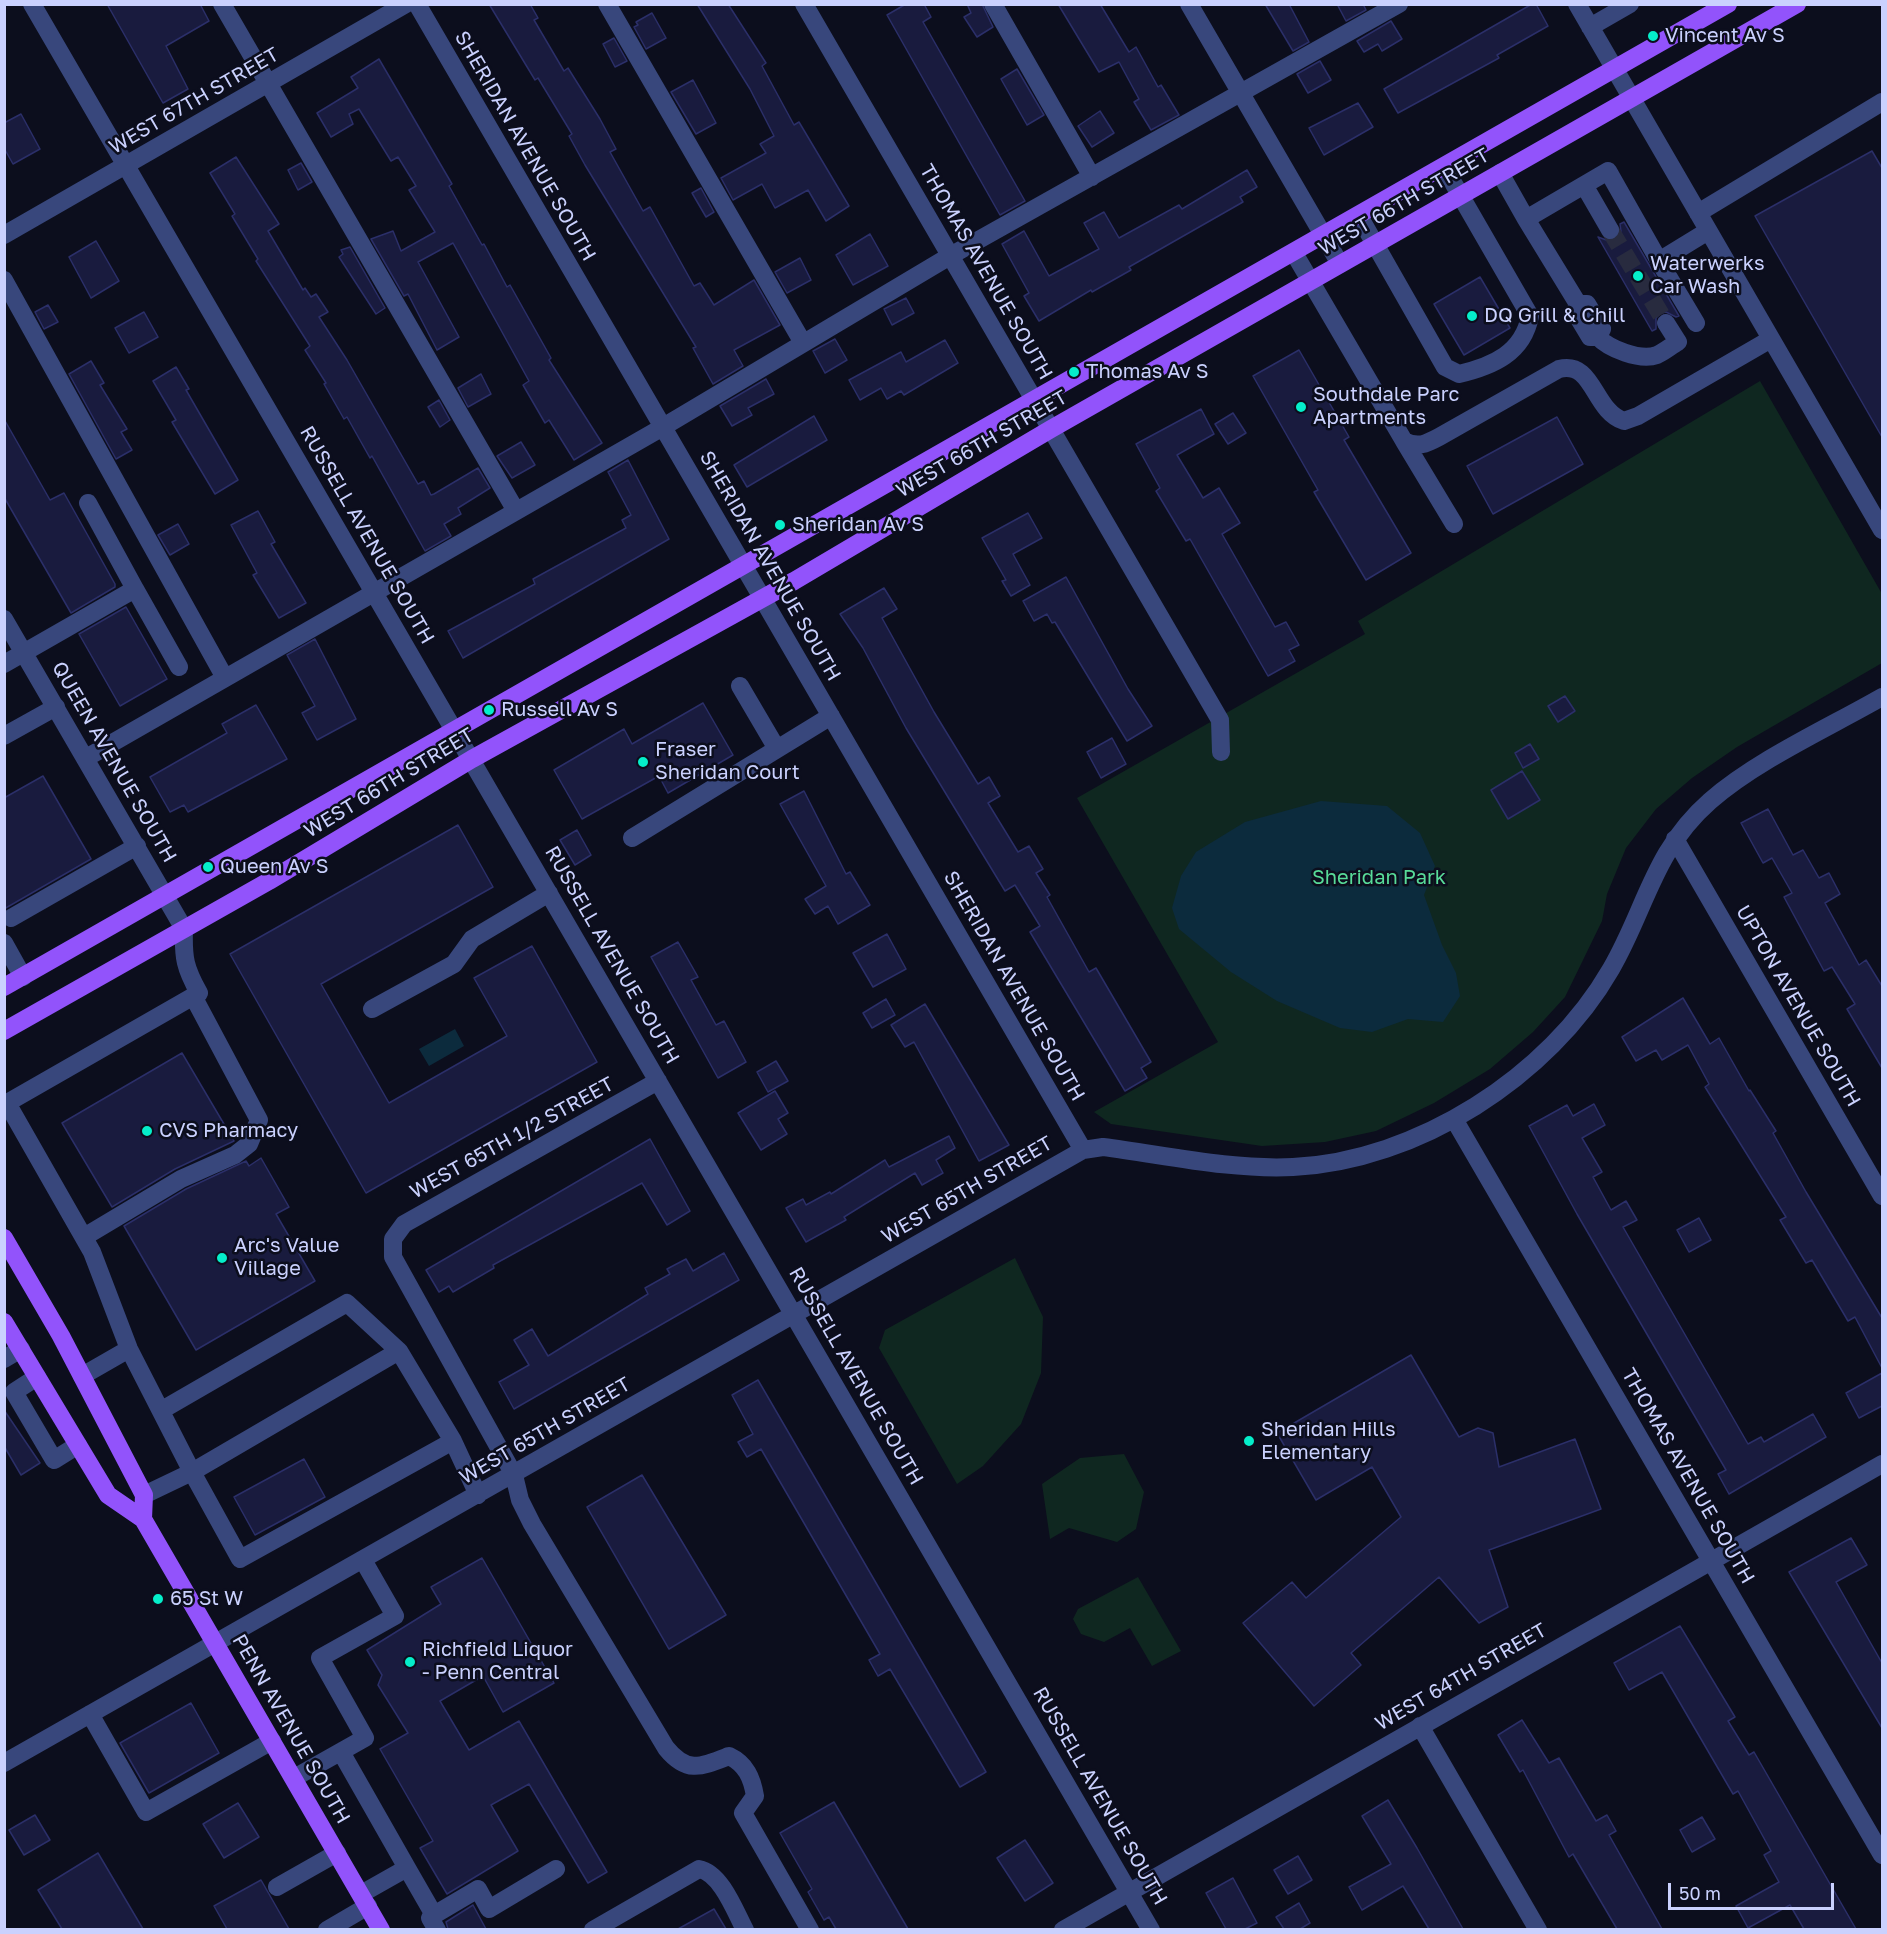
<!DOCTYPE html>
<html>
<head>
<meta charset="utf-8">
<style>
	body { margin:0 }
	#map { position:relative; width:1887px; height:1934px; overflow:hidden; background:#0c0e1d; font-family:"Golos Text",sans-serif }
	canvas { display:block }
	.frame { position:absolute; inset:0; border:6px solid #cad1fe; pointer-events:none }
	.scale { position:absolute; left:1668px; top:1883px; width:166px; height:27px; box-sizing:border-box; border:3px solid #cad1fe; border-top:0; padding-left:8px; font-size:18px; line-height:21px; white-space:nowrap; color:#cad1fe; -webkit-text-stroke:4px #0c0e1d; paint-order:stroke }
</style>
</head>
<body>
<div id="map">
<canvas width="1887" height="1934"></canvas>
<div class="frame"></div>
<div class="scale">50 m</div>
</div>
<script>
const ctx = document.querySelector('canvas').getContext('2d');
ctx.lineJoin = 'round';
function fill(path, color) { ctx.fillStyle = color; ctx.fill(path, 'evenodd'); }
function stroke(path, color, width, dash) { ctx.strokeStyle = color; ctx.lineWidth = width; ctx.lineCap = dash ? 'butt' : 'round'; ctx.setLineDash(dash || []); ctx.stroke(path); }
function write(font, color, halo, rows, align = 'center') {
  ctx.font = font + ' "Golos Text",sans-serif'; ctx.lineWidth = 5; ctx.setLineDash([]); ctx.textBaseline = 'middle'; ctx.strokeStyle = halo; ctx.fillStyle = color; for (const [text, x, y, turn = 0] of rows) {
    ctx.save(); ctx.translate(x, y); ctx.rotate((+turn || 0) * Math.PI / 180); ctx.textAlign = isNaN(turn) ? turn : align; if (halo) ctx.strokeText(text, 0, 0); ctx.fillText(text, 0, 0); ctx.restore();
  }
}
fill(new Path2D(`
	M1760,381L1882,594V663L1737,747L1692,778L1656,809L1626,848L1607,894L1602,921L1565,997L1533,1032L1490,1069L1434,1103L1376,1131L1325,1142L1262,1146L1111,1124L1094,1112L1218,1042L1077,798L1365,634L1358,621Z
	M1015,1258L1043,1317L1041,1373L1021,1424L983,1466L957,1484L879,1348L885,1330Z
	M1124,1454L1144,1492L1136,1529L1117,1542L1069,1528L1050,1539L1042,1484L1080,1458Z
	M1138,1577L1181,1651L1152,1666L1130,1628L1104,1642L1081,1634L1073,1619L1078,1609Z`), '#0f2720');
fill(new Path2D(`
	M1321,801L1387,806L1420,833L1435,866L1424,895L1442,945L1456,973L1460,996L1443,1022L1408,1019L1372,1032L1340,1028L1277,1001L1231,972L1179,929L1172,908L1181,876L1196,852L1245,822Z
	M455,1029L464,1046L429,1066L419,1049Z`), '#0c2b3d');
const building = new Path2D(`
	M107,4H200L209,21L166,46L188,89L163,103Z
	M489,4H530L538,18L534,20L564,71L568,68L600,119L616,149L610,152L643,211L650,207L694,286L700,283L714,305L754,280L780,325L734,350L743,366L713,384L693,348L696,347L585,165L569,136L572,134L538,78L535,80Z
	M697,4H728L766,63L762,66L794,125L799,122L849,206L826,221L808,190L775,208L762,184L733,200L721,178L766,153L760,144L774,136L750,89Z
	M906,4H924L931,17L923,22L1025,201L1000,215L887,15Z
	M967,4H982L993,27L977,37L964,17L971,13Z
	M1058,4H1100L1129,52L1136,47L1158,87L1161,85L1179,115L1151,130L1134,102L1139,99L1119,62L1099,72Z
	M1265,4H1289L1309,42L1293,51Z
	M1337,4H1363L1366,10L1346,21Z
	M1532,4H1536L1548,26L1497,55L1499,58L1398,113L1384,89Z
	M652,13L666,38L646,49L634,27L638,25L636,22Z
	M1391,21L1402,39L1382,51L1378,44L1364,52L1357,41Z
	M614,38L627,61L615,67L603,44Z
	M379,59L452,184L449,186L482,245L484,244L507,287L510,285L551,358L549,360L602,443L574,460L549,420L545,423L523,385L529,381L453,243L418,262L459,337L437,350L408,294L404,296L371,239L393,231L401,251L435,232L409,190L416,186L398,157L391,161L359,109L349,114L353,124L331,137L317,113L358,88L351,77Z
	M1320,61L1331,80L1308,93L1297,74Z
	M1017,69L1044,115L1027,125L1001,79Z
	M693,80L716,123L696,134L671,92Z
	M1358,103L1373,127L1324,155L1309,128Z
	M1100,111L1114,133L1092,147L1078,126Z
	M21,114L40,149L13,164L4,148V123Z
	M1872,151L1882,168V437L1755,216Z
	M236,157L279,224L268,231L303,290L305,288L311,297L316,294L328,312L319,317L347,360L418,484L424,481L431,495L434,494L478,468L490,488L458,508L461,514L444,524L451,536L425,551L372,456L370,458L347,417L344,419L324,384L326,383L305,350L310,346L256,261L258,259L232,216L235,214L210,173Z
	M301,163L312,182L298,190L288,170Z
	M1247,170L1257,187L1240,197L1243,202L1129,267L1131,270L1092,292L1091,290L1039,321L1024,296L1029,293L1002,244L1024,231L1049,276L1099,249L1084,223L1104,212L1119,238L1179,205L1182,209Z
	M701,188L714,212L706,217L692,193Z
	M1624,222L1679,316L1676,317L1666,312L1661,313L1656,318V329L1652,331L1598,237L1609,241L1616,239L1621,231L1620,224Z
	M870,234L888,266L853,285L836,255Z
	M96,241L119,281L91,298L69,257Z
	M350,247L385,308L376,314L339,257L343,254L341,250Z
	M800,258L811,280L787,293L775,272Z
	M1480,277L1510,328L1464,355L1434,304Z
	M906,298L914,313L892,325L884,309Z
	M48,305L58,322L44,329L35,312Z
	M144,312L158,337L129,353L115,328Z
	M835,339L847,360L825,373L813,351Z
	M945,340L958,363L904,395L901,391L887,399L881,388L860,400L849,380L901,352L906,362Z
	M1299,350L1349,437L1344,440L1411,553L1366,580L1314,492L1318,490L1253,376Z
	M91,361L104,383L100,385L127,429L121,432L132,450L116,459L69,374Z
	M176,367L189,389L186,390L238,480L215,494L172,422L176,420L153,381Z
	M481,374L491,394L468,407L458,388Z
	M766,379L774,394L748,408L752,415L732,426L720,406Z
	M439,400L450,420L440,427L428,407Z
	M1201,409L1214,434L1177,455L1203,498L1219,488L1240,523L1222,534L1275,627L1286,622L1299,645L1289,650L1295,661L1268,676L1190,539L1186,541L1156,491L1160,488L1136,444Z
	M1233,413L1246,433L1228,444L1215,424Z
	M814,416L827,440L747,487L734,465Z
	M1557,417L1583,464L1493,514L1467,466Z
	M4,419L50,500L64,493L115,584V587L71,613L4,497Z
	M521,442L535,465L512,478L497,456Z
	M628,460L669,539L463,658L448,631L535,584L533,579L626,528L622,520L631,515L608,472Z
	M258,511L275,542L271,544L306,603L279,618L253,575L257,573L231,525Z
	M1028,513L1042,538L1013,554L1030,585L1011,596L1002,581L1006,580L982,538Z
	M178,524L189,544L170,555L158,535Z
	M1066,577L1128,689L1152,726L1127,741L1055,622L1052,623L1047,614L1034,621L1023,601Z
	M884,588L897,609L882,618L934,712L978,784L989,777L1000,796L988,803L1018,852L1029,846L1043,869L1036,873L1050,895L1047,897L1089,972L1096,968L1151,1062L1141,1068L1147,1078L1125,1091L1030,932L1040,926L1015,885L1005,891L906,728L863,648L840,614Z
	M126,607L167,679L120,706L79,634Z
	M315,639L356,719L317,740L302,713L315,706L287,655Z
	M1565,696L1575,711L1558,722L1548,706Z
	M703,703L733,755L668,793L659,776L582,819L554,770L624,729L632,744Z
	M256,705L287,759L188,812L184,805L170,812L150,777L227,733L222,724Z
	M1112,738L1126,764L1101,778L1087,752Z
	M1530,744L1539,759L1523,768L1515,753Z
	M1522,771L1540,800L1508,819L1491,790Z
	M43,776L91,859L4,909V798Z
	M804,791L846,874L850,872L870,905L838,924L828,906L815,914L805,899L826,886L780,804Z
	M1768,809L1793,855L1803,850L1819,878L1829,873L1840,894L1825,903L1859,965L1866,960L1882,986V1068L1847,1009L1855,1004L1832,967L1824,971L1784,897L1792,893L1772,858L1763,863L1741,823Z
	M458,825L493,887L321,984L389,1103L507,1036L474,978L532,946L597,1062L366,1193L230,954Z
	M577,830L591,855L575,865L560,840Z
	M887,934L906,969L873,987L853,953Z
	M678,942L698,977L691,980L716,1025L724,1021L746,1062L718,1078L651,957Z
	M1683,998L1710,1044L1719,1038L1749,1091L1750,1090L1776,1131L1773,1133L1806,1192L1882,1318V1368L1855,1317L1848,1321L1812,1260L1806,1263L1780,1220L1786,1217L1705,1087L1709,1084L1688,1045L1662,1060L1656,1050L1636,1061L1622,1037Z
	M886,999L895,1015L872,1028L863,1013Z
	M925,1004L1009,1145L979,1161L914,1042L905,1047L891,1025Z
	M182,1053L234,1141L175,1169L112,1207L62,1123Z
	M776,1061L788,1081L768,1092L757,1072Z
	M775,1091L788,1113L778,1119L787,1134L761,1150L738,1113Z
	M1594,1104L1605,1125L1582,1138L1602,1172L1593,1177L1611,1210L1626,1201L1637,1220L1623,1227L1748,1444L1761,1437L1764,1442L1813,1414L1826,1437L1729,1494L1718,1474L1726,1470L1577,1214L1529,1126L1567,1105L1573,1116Z
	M949,1136L955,1148L936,1160L943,1173L922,1185L915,1173L844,1217L846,1220L806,1242L786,1208L803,1199L806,1205L830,1192L831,1194L885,1160L889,1167Z
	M650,1139L690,1211L667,1225L642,1183L493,1265L494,1268L453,1292L449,1286L439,1292L426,1270Z
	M261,1158L289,1207L276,1214L315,1281L196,1350L124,1226L186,1189L246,1161L249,1166Z
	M1699,1218L1711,1240L1689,1252L1677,1230Z
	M724,1253L739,1280L514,1409L499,1382L529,1365L514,1340L532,1329L548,1356L648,1294L645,1288L670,1274L667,1269L686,1259L693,1271Z
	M1411,1355L1459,1437L1478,1428L1493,1433L1499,1467L1575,1439L1601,1509L1489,1550L1508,1607L1479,1623L1439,1577L1351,1653L1361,1665L1314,1706L1243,1623L1292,1582L1306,1598L1401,1517L1372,1467L1316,1500L1277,1433Z
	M1882,1373V1406L1859,1418L1846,1393Z
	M758,1380L986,1772L960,1787L890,1669L878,1676L869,1660L880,1654L761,1449L747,1457L738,1442L753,1434L732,1395Z
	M4,1410L40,1463L21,1475L4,1446Z
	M304,1459L325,1497L255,1535L234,1497Z
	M642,1475L726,1615L669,1649L587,1507Z
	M1851,1538L1867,1565L1836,1582L1882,1663V1728L1789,1572Z
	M482,1558L554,1683L503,1712L483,1676L440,1701L469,1750L519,1721L607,1872L588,1883L529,1784L491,1805L518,1851L447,1894L420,1848L433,1841L380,1749L408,1733L378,1685L382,1675L367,1650L441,1604L431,1587Z
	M1680,1626L1735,1717L1728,1721L1749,1755L1754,1752L1856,1929H1804L1790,1905L1748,1928L1736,1906L1779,1882L1764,1855L1771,1851L1738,1791L1733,1794L1662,1672L1629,1690L1614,1663Z
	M191,1703L219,1753L149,1793L120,1743Z
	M1522,1720L1549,1763L1559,1758L1596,1821L1607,1815L1616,1831L1609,1835L1662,1929H1617L1573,1854L1569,1857L1523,1770L1520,1772L1498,1735Z
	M1388,1800L1417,1848L1463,1929H1429L1403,1886L1362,1910L1349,1887L1391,1864L1362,1816Z
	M834,1802L908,1929H836L829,1917L824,1920L808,1892L812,1889L780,1833Z
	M238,1803L259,1837L224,1858L203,1824Z
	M35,1815L50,1840L24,1855L9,1830Z
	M1702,1817L1715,1839L1692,1852L1680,1830Z
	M1025,1840L1053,1883L1025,1901L997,1858Z
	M98,1853L143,1929H62L38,1890Z
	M1298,1856L1312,1880L1288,1894L1274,1870Z
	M1233,1878L1257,1923L1245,1929H1226L1206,1893Z
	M261,1880L289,1929H227L214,1906Z
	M1299,1903L1310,1923L1300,1929H1284L1276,1917Z
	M473,1905L486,1929H448L446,1922Z
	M714,1909L726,1929H678Z`);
fill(building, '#191b3e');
stroke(building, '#2b2f69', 1.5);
stroke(new Path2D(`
	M1610,230L1666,323`), '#282b3f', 18, [18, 9]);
stroke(new Path2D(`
	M32,4L1151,1930
	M222,4L516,511
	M417,4L1083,1150
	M607,4L803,343
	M804,4L1220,720L1221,752
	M993,4L1092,177
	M1189,4L1340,264
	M1577,4L1882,530
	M1590,27L1630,4
	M1500,173L1526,219L1608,171L1659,261L1708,231
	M1584,185L1610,230
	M1698,213L1882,102
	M1359,216L1445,367L1459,374C1493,366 1523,353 1530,316L1444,167
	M1526,219L1578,304L1575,312L1590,337H1598
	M4,235L406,4
	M1294,253L1404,441C1418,448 1426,444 1439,437L1559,369C1594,360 1593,411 1624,421L1638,416L1771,339
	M1659,261L1696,323
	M4,280L225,678
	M1578,304H1587L1602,329L1598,337C1609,349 1640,361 1657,355C1664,352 1671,346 1678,342L1666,323
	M1404,441L1454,524
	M88,503L135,589
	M4,619L184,929C183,958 185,968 199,993L7,1103L92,1252L129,1349L192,1472L399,1351L453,1441L478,1495
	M4,664L135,589L179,667
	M740,686L777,749
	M4,736L56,707
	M86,758L663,427L950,256L1399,4
	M632,838L831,716
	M1675,839L1882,1196
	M11,918L137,846
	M4,943L23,977
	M372,1009L454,964L472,939L549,893
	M658,1081L404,1224L393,1239V1257L514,1475L520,1500L532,1524L666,1748C687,1774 701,1767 729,1756C746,1764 752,1778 755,1796L743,1813L810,1930
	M1454,1119L1882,1855
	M84,1237L181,1179L235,1155L249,1144L259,1120L193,996
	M4,1359L21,1349
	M82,1376L129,1349
	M37,1377L14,1392L54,1460L78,1445
	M162,1410L347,1303L399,1351
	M144,1495L192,1472L240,1559L453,1441
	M90,1714L146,1812L272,1741
	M1420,1726L1538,1930
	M341,1752L407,1868L361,1894
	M4,1763L1083,1150L1103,1147C1165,1155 1230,1170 1293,1167C1417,1161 1549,1077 1611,969C1646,909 1653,851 1710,801C1757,760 1828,728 1882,697
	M294,1778L365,1738L320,1658L395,1616L363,1560
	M407,1868L434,1915L430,1918L437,1930
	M277,1887L337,1853
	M434,1915L478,1889L489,1909L556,1869
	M327,1930L368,1906
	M593,1930L699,1869C721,1873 735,1911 745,1930
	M1063,1930L1882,1464`), '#38477c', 18);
stroke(new Path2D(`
	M4,987L1728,4
	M4,1031L269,881L472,759L794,581L1051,429L1797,4
	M4,1238L61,1336L144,1495L143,1519
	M4,1322L108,1495L143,1519L381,1930`), '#9253fb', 18);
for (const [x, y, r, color] of [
	[1653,36,6,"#05eeca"],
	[1638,276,6,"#05eeca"],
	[1472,316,6,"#05eeca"],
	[1074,372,6,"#05eeca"],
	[1301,407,6,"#05eeca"],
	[780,525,6,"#05eeca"],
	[489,710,6,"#05eeca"],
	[643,762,6,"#05eeca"],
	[208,867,6,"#05eeca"],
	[147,1131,6,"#05eeca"],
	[222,1258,6,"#05eeca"],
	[1249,1441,6,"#05eeca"],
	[158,1599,6,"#05eeca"],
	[410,1662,6,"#05eeca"]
]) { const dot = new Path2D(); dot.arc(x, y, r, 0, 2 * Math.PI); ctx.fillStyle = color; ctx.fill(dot); stroke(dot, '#0c0e1d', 2); }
write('20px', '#cad1fe', '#0c0e1d', [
	["Vincent Av S",1665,36],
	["Waterwerks",1650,264],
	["Car Wash",1650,287],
	["DQ Grill & Chill",1484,316],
	["Thomas Av S",1086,372],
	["Southdale Parc",1313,395],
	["Apartments",1313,418],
	["Sheridan Av S",792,525],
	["Russell Av S",501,710],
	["Fraser",655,750],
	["Sheridan Court",655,773],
	["Queen Av S",220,867],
	["CVS Pharmacy",159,1131],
	["Arc's Value",234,1246],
	["Village",234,1269],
	["Sheridan Hills",1261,1430],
	["Elementary",1261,1453],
	["65 St W",170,1599],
	["Richfield Liquor",422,1650],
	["- Penn Central",422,1673]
], 'left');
write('20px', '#cad1fe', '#0c0e1d', [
	["WEST 67TH STREET",194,101,-30],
	["SHERIDAN AVENUE SOUTH",525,146,60],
	["WEST 66TH STREET",1404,202,-30],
	["THOMAS AVENUE SOUTH",986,272,60],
	["WEST 66TH STREET",982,444,-30],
	["RUSSELL AVENUE SOUTH",367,535,60],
	["SHERIDAN AVENUE SOUTH",770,566,60],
	["QUEEN AVENUE SOUTH",114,762,60],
	["WEST 66TH STREET",389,783,-31],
	["RUSSELL AVENUE SOUTH",612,955,60],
	["SHERIDAN AVENUE SOUTH",1014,986,60],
	["UPTON AVENUE SOUTH",1798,1006,60],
	["WEST 65TH 1/2 STREET",512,1138,-29],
	["WEST 65TH STREET",967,1190,-30],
	["RUSSELL AVENUE SOUTH",856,1376,60],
	["WEST 65TH STREET",545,1431,-30],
	["THOMAS AVENUE SOUTH",1688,1476,60],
	["WEST 64TH STREET",1461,1677,-30],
	["PENN AVENUE SOUTH",291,1729,60],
	["RUSSELL AVENUE SOUTH",1100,1796,60]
]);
write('20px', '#58db99', '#0c0e1d', [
	["Sheridan Park",1379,878]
]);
</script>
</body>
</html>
